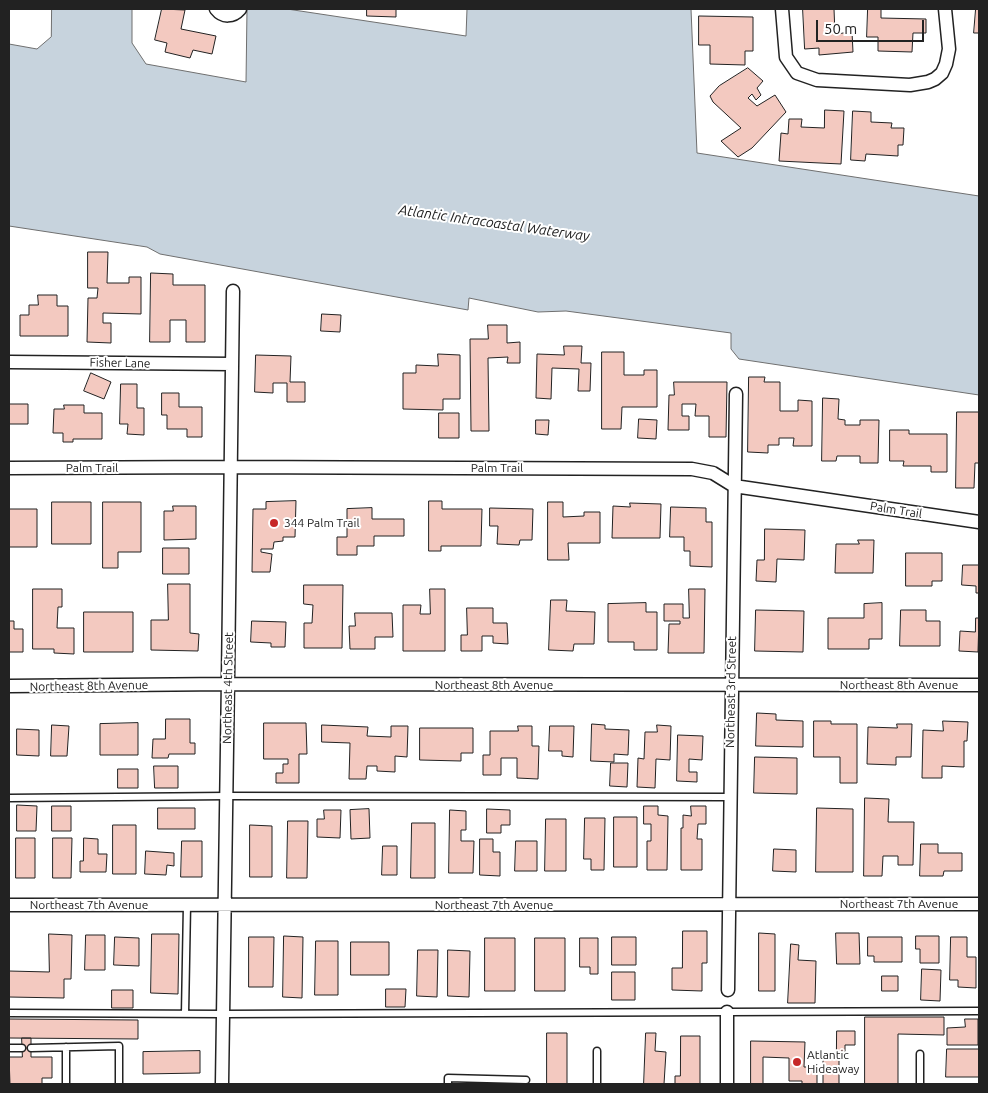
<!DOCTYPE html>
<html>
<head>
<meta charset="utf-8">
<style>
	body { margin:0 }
	#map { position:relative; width:988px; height:1093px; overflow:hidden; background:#fff; font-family:Ubuntu,sans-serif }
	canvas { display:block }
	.frame { position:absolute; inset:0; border:10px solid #222; pointer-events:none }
	.scale { position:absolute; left:816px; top:20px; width:108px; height:22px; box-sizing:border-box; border:2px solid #222; border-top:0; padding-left:6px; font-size:15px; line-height:18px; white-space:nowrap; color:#222; -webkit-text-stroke:4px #fff; paint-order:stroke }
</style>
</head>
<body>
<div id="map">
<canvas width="988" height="1093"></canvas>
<div class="frame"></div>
<div class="scale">50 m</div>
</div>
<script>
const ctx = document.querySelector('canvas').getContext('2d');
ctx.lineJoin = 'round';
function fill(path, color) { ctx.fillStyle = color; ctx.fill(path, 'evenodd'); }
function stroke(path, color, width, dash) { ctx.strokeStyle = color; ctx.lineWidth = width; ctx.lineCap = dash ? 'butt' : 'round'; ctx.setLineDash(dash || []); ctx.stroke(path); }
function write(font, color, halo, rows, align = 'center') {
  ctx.font = font + ' Ubuntu,sans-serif'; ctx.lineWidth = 4; ctx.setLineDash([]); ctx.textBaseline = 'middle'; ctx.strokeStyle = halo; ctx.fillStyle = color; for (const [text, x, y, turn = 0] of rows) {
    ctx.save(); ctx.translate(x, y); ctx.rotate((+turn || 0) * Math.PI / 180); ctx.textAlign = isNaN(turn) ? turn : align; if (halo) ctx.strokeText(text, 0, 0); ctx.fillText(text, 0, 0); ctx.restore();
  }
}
const water = new Path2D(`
	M52,9H132V43L146,64L246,82L247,9H287L466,36L467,9H691L697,153L979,196V395L739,359L731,349V333L566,311L538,312L469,298L468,310L160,254L147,247L9,226V44L37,49L51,37Z`);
fill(water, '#c7d3dd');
stroke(water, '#6f6f6f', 1);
const building = new Path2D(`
	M162,9L185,10L181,29L216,36L212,54L193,50L190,58L165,52L167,43L155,40Z
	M367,9H396V17L367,16Z
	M803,9H834L835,34L852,32L853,52L819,55V48L805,49Z
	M868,9H881V18L926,19V33H913L912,52L878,51V37H867Z
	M976,9H979V33H974Z
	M699,16L753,17V51H745V65L710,64V45H699Z
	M748,68L763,81L757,88L761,95L756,100L752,94L748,98L757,106L775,95L786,112L752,148L738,157L721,141L741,128L713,102L710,96L719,86Z
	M825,110L844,111L841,164L779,161L781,133L788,134L789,119H802L801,127L824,128Z
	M853,111L871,112V122L892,123L891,128H904L903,145H898V156L866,154L865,161L851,160Z
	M88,252H108L107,283H129V277H141V314L103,313V323H111V343L87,342L88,298H97L98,288H88Z
	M151,273L173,274V285H205V342H186V320H170V342H150Z
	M38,295H57V306H68V336H20V315H29V305H38Z
	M322,314L341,315L340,332L321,331Z
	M488,325H507V343L520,342V363H507L508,357L488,358L489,431H471L470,339H488Z
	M564,346H582L581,363H591L590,391H578L579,369L552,368L551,399L536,398L537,354L564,355Z
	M602,352H624V375H644V370H657V407H622L621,429H602Z
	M438,354L460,355V399H443V410L403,409V373H416V365L438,366Z
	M256,355L291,356L290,382H305V402H287V383H273V393L255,392Z
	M91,373L111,382L104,399L84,391Z
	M749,377H765L764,382H780V411H798V400L812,401V446H793L794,438H779V445H768V453L748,452Z
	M674,382H727L726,437H709V416H695L696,404H682V416H689V430H668L669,395H674Z
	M121,384H137V408H144V435L127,434L128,424H120Z
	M162,393H179V407H202V437H187V429H167V415H162Z
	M823,398L839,399L838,419L845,420V425H860V420H879L878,463H860V456H837L836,461H822Z
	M9,404H28V424H9Z
	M64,405H84V413H102V439H73V442H63V433H53L54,409H64Z
	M957,412H979V463H975L974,488H956Z
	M439,413H459V438H439Z
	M639,419L657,420L656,439L638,438Z
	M536,420H549L548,435L536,434Z
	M890,430H909V434H947V472H931V466H903L904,461H890Z
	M296,501L295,537H283V541L274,542L273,549H261V552L272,554L270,572H252L253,509H266V502Z
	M429,501H442V509H482L481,546H441V551H429Z
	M52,502H91V544H52Z
	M103,502H141V552H118V568H103Z
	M548,502H563V517L584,516V512H600V543H568L569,560H548Z
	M630,503L661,504L660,538H612L613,506L630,507Z
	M173,506H196V539L164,540V511H173Z
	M671,507L706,508V522H712V567L690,566V551H684V537H670Z
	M372,508V519H404V536H374V546H357V555H337V537H347V509Z
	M490,508L533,509L532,540H520L519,545L497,544L498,526H490Z
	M9,509H37V547H9Z
	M765,529L805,530L804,560L777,559L776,582L756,581L757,560H764Z
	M858,540H874L873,573H835L836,544H859Z
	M163,548H189V574H163Z
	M906,553H942V581H932V586H906Z
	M963,565H979V593H976V586L962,585Z
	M168,584H190V633L199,634L198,651L151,650V620H168Z
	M304,585H343L342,648H304V623H312L313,605L304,604Z
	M33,589H62V607H58L57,628H74V654L54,653V649H33Z
	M430,589H445V651H403V605H421L420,614H430Z
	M689,589H705L704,653H668L669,624H680V621H664V604H683V618H689Z
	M551,600H567L566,611L595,612L594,644H574L573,651L549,650Z
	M646,603V612H657V650H634V642H608V604Z
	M882,603V639H869V649H828V618H864V604Z
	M467,608H493V623H507L508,644L493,643V636H482V651H461V635H467Z
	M756,610L804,611L803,652L755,651Z
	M901,610H926V621H940V646H900Z
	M84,612H133V652H84Z
	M355,613H392L393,637H375V649H350L349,626H355Z
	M976,618H979L978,652L959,651L960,631L975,632Z
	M9,621H14V629H23V652H9Z
	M252,621L286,622L285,647H271V643L251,642Z
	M757,713L776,714V720L803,721V747L756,746Z
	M166,719H190V743H195V754H169L168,758H152L153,739H165Z
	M814,721H831V724H857V783H840V757H814Z
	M943,721L968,722L967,741H964V767L942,766V778H922L923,730L943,731Z
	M138,723V755H100V724Z
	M264,723H306L307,754H299V783H276V773H283V764H288V759H264Z
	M592,724L605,725V729L629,730L628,755L614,754V762L591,761Z
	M897,724H912L911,757H896V765L867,764L868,727L897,728Z
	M52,725L69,726L67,756H51Z
	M322,725L368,727L367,736L391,737V726H408L407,757L395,756V772L377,771V766H367L366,779H349L350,743L322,742Z
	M657,725L671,726L670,760L656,759L655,788L637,787L638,758L644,759L645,732H657Z
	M518,726H532V746H539L538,779L517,778V758H501V775H483V755H490V731H518Z
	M550,726H574L573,757L562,756V751H549Z
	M420,728H473V753H461V761L420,760Z
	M17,729L39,730V756L17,755Z
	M678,735L703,736L702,760L689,759V772H697V782L677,781Z
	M755,757L797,758V794L754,793Z
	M611,763H628L627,787L610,786Z
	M154,766H178V788H155Z
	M118,769H138V788H118Z
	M865,798L889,799L888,822H914L913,865H898V856H883L882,876H864Z
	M17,805L37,806L36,831H17Z
	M52,806H71V831H52Z
	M644,806H658V815L668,816L667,870H647V841H651V824H644Z
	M691,806H706V824H698L697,839H702V870H681V828H683V815L691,816Z
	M158,808H195V829H158Z
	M817,808L853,809V872H816Z
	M369,809L370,838L351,839L350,810Z
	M487,809L510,810V825H501V833H487Z
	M324,810H341L340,838L317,837V819H324Z
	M450,810L466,811V830H461V841H474L473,873H449Z
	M614,817H637V867H614Z
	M585,818H605L604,870H591V859H584Z
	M546,819H566V871H545Z
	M288,821H308L307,878H287Z
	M412,823H435V878H411Z
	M113,825H136V874H113Z
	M250,825L272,826V877H250Z
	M16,838H35V878H16Z
	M53,838H72L71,878H53Z
	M84,838L98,839V854H107L106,872H80V861H83Z
	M480,839H493V852H500V876L480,875Z
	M182,841H202V877H181Z
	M516,841H537V871H515Z
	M921,844H938V853H962V871H944L943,876H920Z
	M383,846H397V875H382Z
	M774,849L796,850V872L773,871Z
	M146,851L174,853V866L167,865L166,875L145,874Z
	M683,931H707V963H702V991L672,990V968H682Z
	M759,933L775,934V991H759Z
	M836,933H859L860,964H837Z
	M49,934L72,935L71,979H64V998L9,997V971L49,972Z
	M152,934H179L178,994L151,993Z
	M86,935H105V970H85Z
	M284,936L303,937L302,998L283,997Z
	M916,936H939V963H920V949H916Z
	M115,937L139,938V966L114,965Z
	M249,937H274L273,987H249Z
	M612,937H636V965H612Z
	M868,937H902V962H874V956H868Z
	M951,937H967V957H976V988L958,987V980H950Z
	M485,938H515V991H485Z
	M535,938H565V991H535Z
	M580,938H598V974H590V967H580Z
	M316,941H338V995H315Z
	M351,942H389V975H351Z
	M791,944L799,945L798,960L816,961L815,1003H788Z
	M418,950H438L437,997L417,996Z
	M448,950L470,951L469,997L448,996Z
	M922,969L941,970L940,1001L921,1000Z
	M612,972H635V1000H612Z
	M882,976H898V991H882Z
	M386,989H406L405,1007H386Z
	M112,990H133V1008H112Z
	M865,1017H944V1035L898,1034V1084H865Z
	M9,1019L138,1020V1039L9,1038Z
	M965,1019H978V1045H947V1028L965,1027Z
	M837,1031H855V1045H845V1056H839V1084H823V1054H836Z
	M547,1033H567V1084H547Z
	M646,1033H656L655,1051L666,1052L664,1084H644Z
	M681,1036H700V1084H675V1076H680Z
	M22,1038H31V1057H52V1078H42V1084H10L9,1057H22Z
	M751,1041L805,1042L804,1067H817V1084H802V1081H789V1058L763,1057V1084H751Z
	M947,1049H979V1077H946Z
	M200,1051V1073L143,1074V1052Z`);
fill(building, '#f3c9c0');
stroke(building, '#222', 1);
const service = new Path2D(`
	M9,798L227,796L730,797
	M9,1013L223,1014L979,1011
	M185,1014L187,905
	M66,1047V1084
	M9,1048H22
	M31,1048L119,1046V1084
	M920,1054V1084
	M448,1084V1078L526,1080
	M597,1084V1051`);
const minor = new Path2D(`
	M216,9C223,18 233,17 240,9
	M782,9L786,57L797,73L817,80L910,85L928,82L935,79L942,73L946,64L949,49L945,9
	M9,362L232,364
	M9,468L230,467L692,469L713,473L734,486L979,522
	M9,686L228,684L979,685
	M9,905L979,904
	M728,990L736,394
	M222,1084C228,820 228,555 233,291
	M727,1084V1012`);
stroke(service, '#222', 9);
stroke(minor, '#222', 15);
stroke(service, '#fff', 6);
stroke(minor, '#fff', 12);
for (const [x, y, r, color] of [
	[274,523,5,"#c62828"],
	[797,1062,5,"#c62828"]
]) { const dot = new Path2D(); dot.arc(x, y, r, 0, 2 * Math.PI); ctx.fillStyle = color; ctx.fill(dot); stroke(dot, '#fff', 2); }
write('12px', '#222', '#fff', [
	["Fisher Lane",120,363,1],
	["Palm Trail",92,468],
	["Palm Trail",497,468],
	["Palm Trail",896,510,9],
	["Northeast 8th Avenue",494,685],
	["Northeast 8th Avenue",899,685],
	["Northeast 8th Avenue",89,686,-1],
	["Northeast 4th Street",228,688,-89],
	["Northeast 3rd Street",731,692,-89],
	["Northeast 7th Avenue",899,904],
	["Northeast 7th Avenue",89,905],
	["Northeast 7th Avenue",494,905]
]);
write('12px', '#222', '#fff', [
	["344 Palm Trail",284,523],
	["Atlantic",807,1055],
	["Hideaway",807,1069]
], 'left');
write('italic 14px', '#222', '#fff', [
	["Atlantic Intracoastal Waterway",494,223,8]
]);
</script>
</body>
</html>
